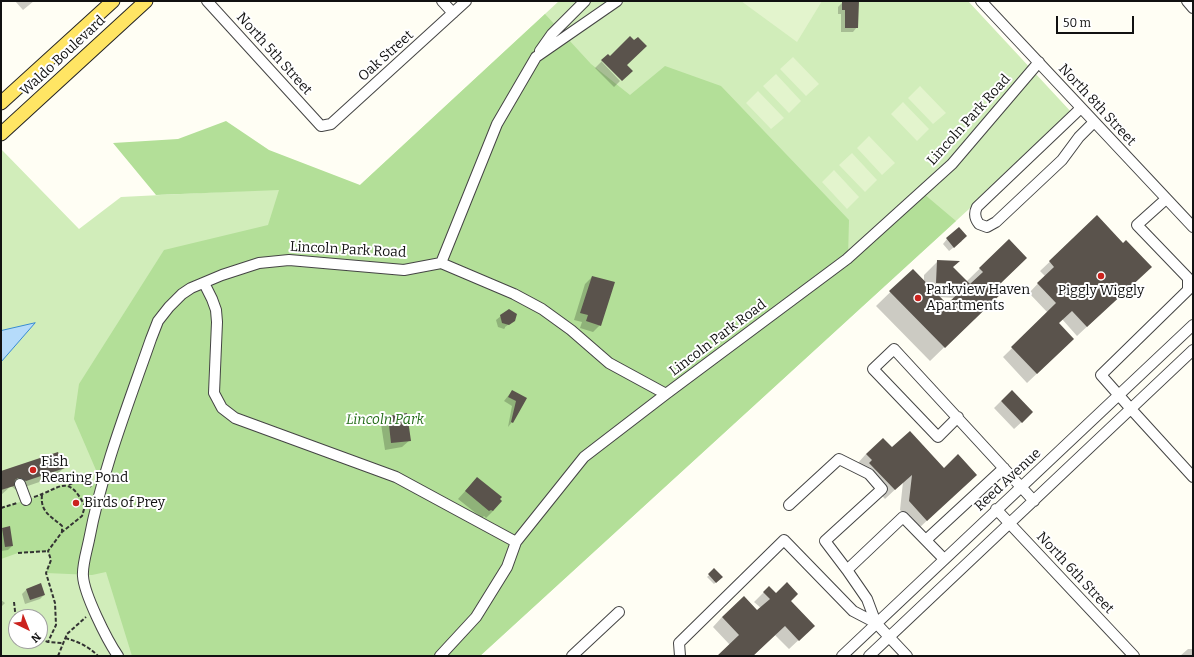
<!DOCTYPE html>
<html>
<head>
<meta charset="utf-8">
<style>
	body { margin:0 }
	#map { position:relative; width:1194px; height:657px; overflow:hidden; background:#fffef4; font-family:Bitter,serif }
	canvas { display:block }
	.frame { position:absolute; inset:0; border:2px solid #111; pointer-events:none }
	.north { position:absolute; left:8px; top:609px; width:40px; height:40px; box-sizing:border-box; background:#fff; border:1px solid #a0a0a0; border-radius:50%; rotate:137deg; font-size:11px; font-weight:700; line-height:16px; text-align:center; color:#111 }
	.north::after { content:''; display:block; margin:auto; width:14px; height:18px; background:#cb231e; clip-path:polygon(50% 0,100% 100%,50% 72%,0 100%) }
	.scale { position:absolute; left:1056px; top:16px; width:78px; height:18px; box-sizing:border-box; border:2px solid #111; border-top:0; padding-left:5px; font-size:12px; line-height:14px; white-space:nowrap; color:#111; -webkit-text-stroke:3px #fff; paint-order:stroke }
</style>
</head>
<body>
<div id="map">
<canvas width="1194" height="657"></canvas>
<div class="frame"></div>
<div class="north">N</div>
<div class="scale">50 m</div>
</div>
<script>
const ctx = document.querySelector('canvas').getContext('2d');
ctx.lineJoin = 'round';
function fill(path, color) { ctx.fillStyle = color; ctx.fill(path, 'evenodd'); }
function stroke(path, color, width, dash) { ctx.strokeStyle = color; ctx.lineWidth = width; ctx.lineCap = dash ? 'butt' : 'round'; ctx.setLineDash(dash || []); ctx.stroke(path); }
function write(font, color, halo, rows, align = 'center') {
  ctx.font = font + ' Bitter,serif'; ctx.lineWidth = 4; ctx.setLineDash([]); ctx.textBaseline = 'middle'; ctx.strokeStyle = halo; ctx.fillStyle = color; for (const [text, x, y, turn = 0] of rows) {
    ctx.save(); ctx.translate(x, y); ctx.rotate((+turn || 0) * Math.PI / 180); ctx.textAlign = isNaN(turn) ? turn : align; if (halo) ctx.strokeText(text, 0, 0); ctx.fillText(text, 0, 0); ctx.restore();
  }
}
fill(new Path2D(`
	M559,1H968L1073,114L480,656H1V149L79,229L121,197L360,185ZM16,617H40V641H16Z`), '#d1edba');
fill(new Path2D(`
	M545,14L591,64L630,95L665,66L721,86L849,220L848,258L924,194L956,221L480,656H132L106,572L92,575L46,573L51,560L48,551L18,553L1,559V508L42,495L62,485H69L76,481L89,483L102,484L74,419L79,384L164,250L268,225L279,190L156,195L113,143L178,139L226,121L269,150L360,185Z`), '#b3df98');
fill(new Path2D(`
	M741,1H822L797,42Z
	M793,57L819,84L806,96L780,69Z
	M776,74L801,101L789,113L763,86Z
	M920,86L946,113L933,124L908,98Z
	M758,91L784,118L771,129L746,103Z
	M903,102L929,129L917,141L891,114Z
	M869,136L895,163L882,175L857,148Z
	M852,153L877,180L865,192L839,165Z
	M834,170L859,197L847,209L822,182Z`), '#e3f4cd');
const water = new Path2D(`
	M35,323L1,362V331Z`);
fill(water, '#b5dbfa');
stroke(water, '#378bd6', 1);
fill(new Path2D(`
	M15,1H34L23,10Z
	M842,1H857V27L853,32H841V14H838V7L842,3Z
	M608,55L602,62L620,81L614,87L595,68Z
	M1097,217L1141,276L1077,336L1062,319L1058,323L1064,348L1027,383L1003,357L1048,313L1029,293L1045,276L1040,271Z
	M947,239L962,241L949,251L943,244Z
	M1009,240L990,303L930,361L876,306L913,270L924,282V275L938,261L952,267L966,282ZM939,297L955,298L947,306Z
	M592,277L600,325L593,332L580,328L582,322L574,320L585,284Z
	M501,316L512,322L505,327V328L504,329L498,327L496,320Z
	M512,391L526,399L512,422L508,427L512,406L504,401Z
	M1001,401L1025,419L1014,429L994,408Z
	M388,417L410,440L402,447L385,450L381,424Z
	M866,454L944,469L966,484L918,529L900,510L903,482L885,499L861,473L857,464Z
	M64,468L54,477L16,490L11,486L1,495V473Z
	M477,478L498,500L493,511L486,518L484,516L482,518L458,499Z
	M3,529L12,546L8,550L1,551V531Z
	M714,570L721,577L714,584L707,577Z
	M26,590L44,595L40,599L25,604L22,594Z
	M764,592L776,594L790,601L804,635L789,649L775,635L753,656H718L730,645L713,627L722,617L757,612L761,608L754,602Z
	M1,600L5,603L1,607Z
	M1188,649H1193V656H1180Z`), '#0003');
fill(new Path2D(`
	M859,1L858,28H845V10H842V2Z
	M630,36L634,40L638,37L647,46L627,65L633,71L622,81L601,60L608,54L610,56Z
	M1097,215L1123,243L1126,240L1152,267L1087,327L1072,311L1059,323L1074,339L1037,374L1011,347L1056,303L1037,283L1054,267L1049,261Z
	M959,227L967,236L954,248L946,238Z
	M1009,239L1027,258L1000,284L1005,290L945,348L889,291L913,269L947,304L968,284L936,283L937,260L960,261L953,267L970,284L983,272L979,268Z
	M592,276L615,282L601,326L586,321L588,315L580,313Z
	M509,309L517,314L515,321L509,325L502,323L500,315Z
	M512,390L527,398L513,423L511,422L516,401L508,397Z
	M1012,390L1033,412L1022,423L1001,401Z
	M407,413L411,441L391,443L388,416Z
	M910,431L944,468L958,454L977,475L927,521L909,501L912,475L895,490L869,463L872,460L866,454L883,438L892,447Z
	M58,452L65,468L26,481L21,478H18L15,480L14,486L1,490V471Z
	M477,477L502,497L500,499L502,501L493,511L491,510L489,511L465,491Z
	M10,526L13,546L5,547L2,528Z
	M714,568L723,577L716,583L708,574Z
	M787,582L798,594L791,601L815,626L799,641L785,626L753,656H717L739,635L722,617L744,596L757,610L770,599L763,592L769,586L776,593Z
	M41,583L45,595L30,600L26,589Z`), '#5a534c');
const minor = new Path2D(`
	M207,1L321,126L331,124L466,1
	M442,1L453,13
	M981,1L1193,227
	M1187,1L1193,8
	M540,51L552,34L585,1
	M1081,108L977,207C974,213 975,219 979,224L987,227L996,222L1062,160L1079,137L1094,122
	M1166,199L1137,225L1188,278V290L1101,375L1131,409L1193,477
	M441,263L514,294L542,309L571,330L609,363L666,394
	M204,283L212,299L216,310L217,322L214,393L222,408L235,418L396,477L516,542
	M958,417L938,437L873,369L894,349L1034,501
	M20,484L26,500
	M789,505L839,459L869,474L882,489L825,541L847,570
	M996,509L1134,656
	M926,540L1004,468
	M876,623L867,599L847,570L903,517L944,559
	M118,656C107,640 84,594 83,576C82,566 87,550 89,540C102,471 128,405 151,339L158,321L169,307L182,294L191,288L222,275L259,263L289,260L404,270L441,263L497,124L536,57L617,1
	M440,656L476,617L507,567L516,542L584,457L666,394L847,259L952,164L1039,62
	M572,656L619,612
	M680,656L679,643L784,540L853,611L876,623L907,656
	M842,656L1193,325
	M869,656L1193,350`);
const major = new Path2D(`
	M1,103L113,1
	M1,134L146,1`);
stroke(minor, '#444', 12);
stroke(major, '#222', 15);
stroke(new Path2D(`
	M69,485L76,481L89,483L91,487
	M42,495C40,512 51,516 62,526V532
	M34,497C62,488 67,473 85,506L82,516L62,532L48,551L51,560L46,573L55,603L56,625L48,642
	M1,508L17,503
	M18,553L48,551
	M14,602L16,620
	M65,638C79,642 88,646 98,656
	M40,639L48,642L63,643
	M58,656L67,634L86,617`), '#333', 2, [4, 2]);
stroke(minor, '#fff', 10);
stroke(major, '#ffe564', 13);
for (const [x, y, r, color] of [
	[1101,276,4,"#cb231e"],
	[918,298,4,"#cb231e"],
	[33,470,4,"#cb231e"],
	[76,503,4,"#cb231e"]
]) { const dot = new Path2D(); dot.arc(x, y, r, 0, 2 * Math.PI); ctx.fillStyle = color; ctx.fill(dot); stroke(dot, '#fff', 1.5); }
write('14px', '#111', '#fff', [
	["North 5th Street",274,54,48],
	["Waldo Boulevard",63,56,-43],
	["Oak Street",386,56,-42],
	["North 8th Street",1097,105,47],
	["Lincoln Park Road",969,120,-48],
	["Lincoln Park Road",348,250,3],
	["Lincoln Park Road",718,338,-37],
	["Reed Avenue",1008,480,-43],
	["North 6th Street",1075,573,47]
]);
write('14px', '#111', '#fff', [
	["Parkview Haven",926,290],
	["Apartments",926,306],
	["Piggly Wiggly",1101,291,"center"],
	["Fish",41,462],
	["Rearing Pond",41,478],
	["Birds of Prey",84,503]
], 'left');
write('italic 14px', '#266e1b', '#fff', [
	["Lincoln Park",385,420]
]);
</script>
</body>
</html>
